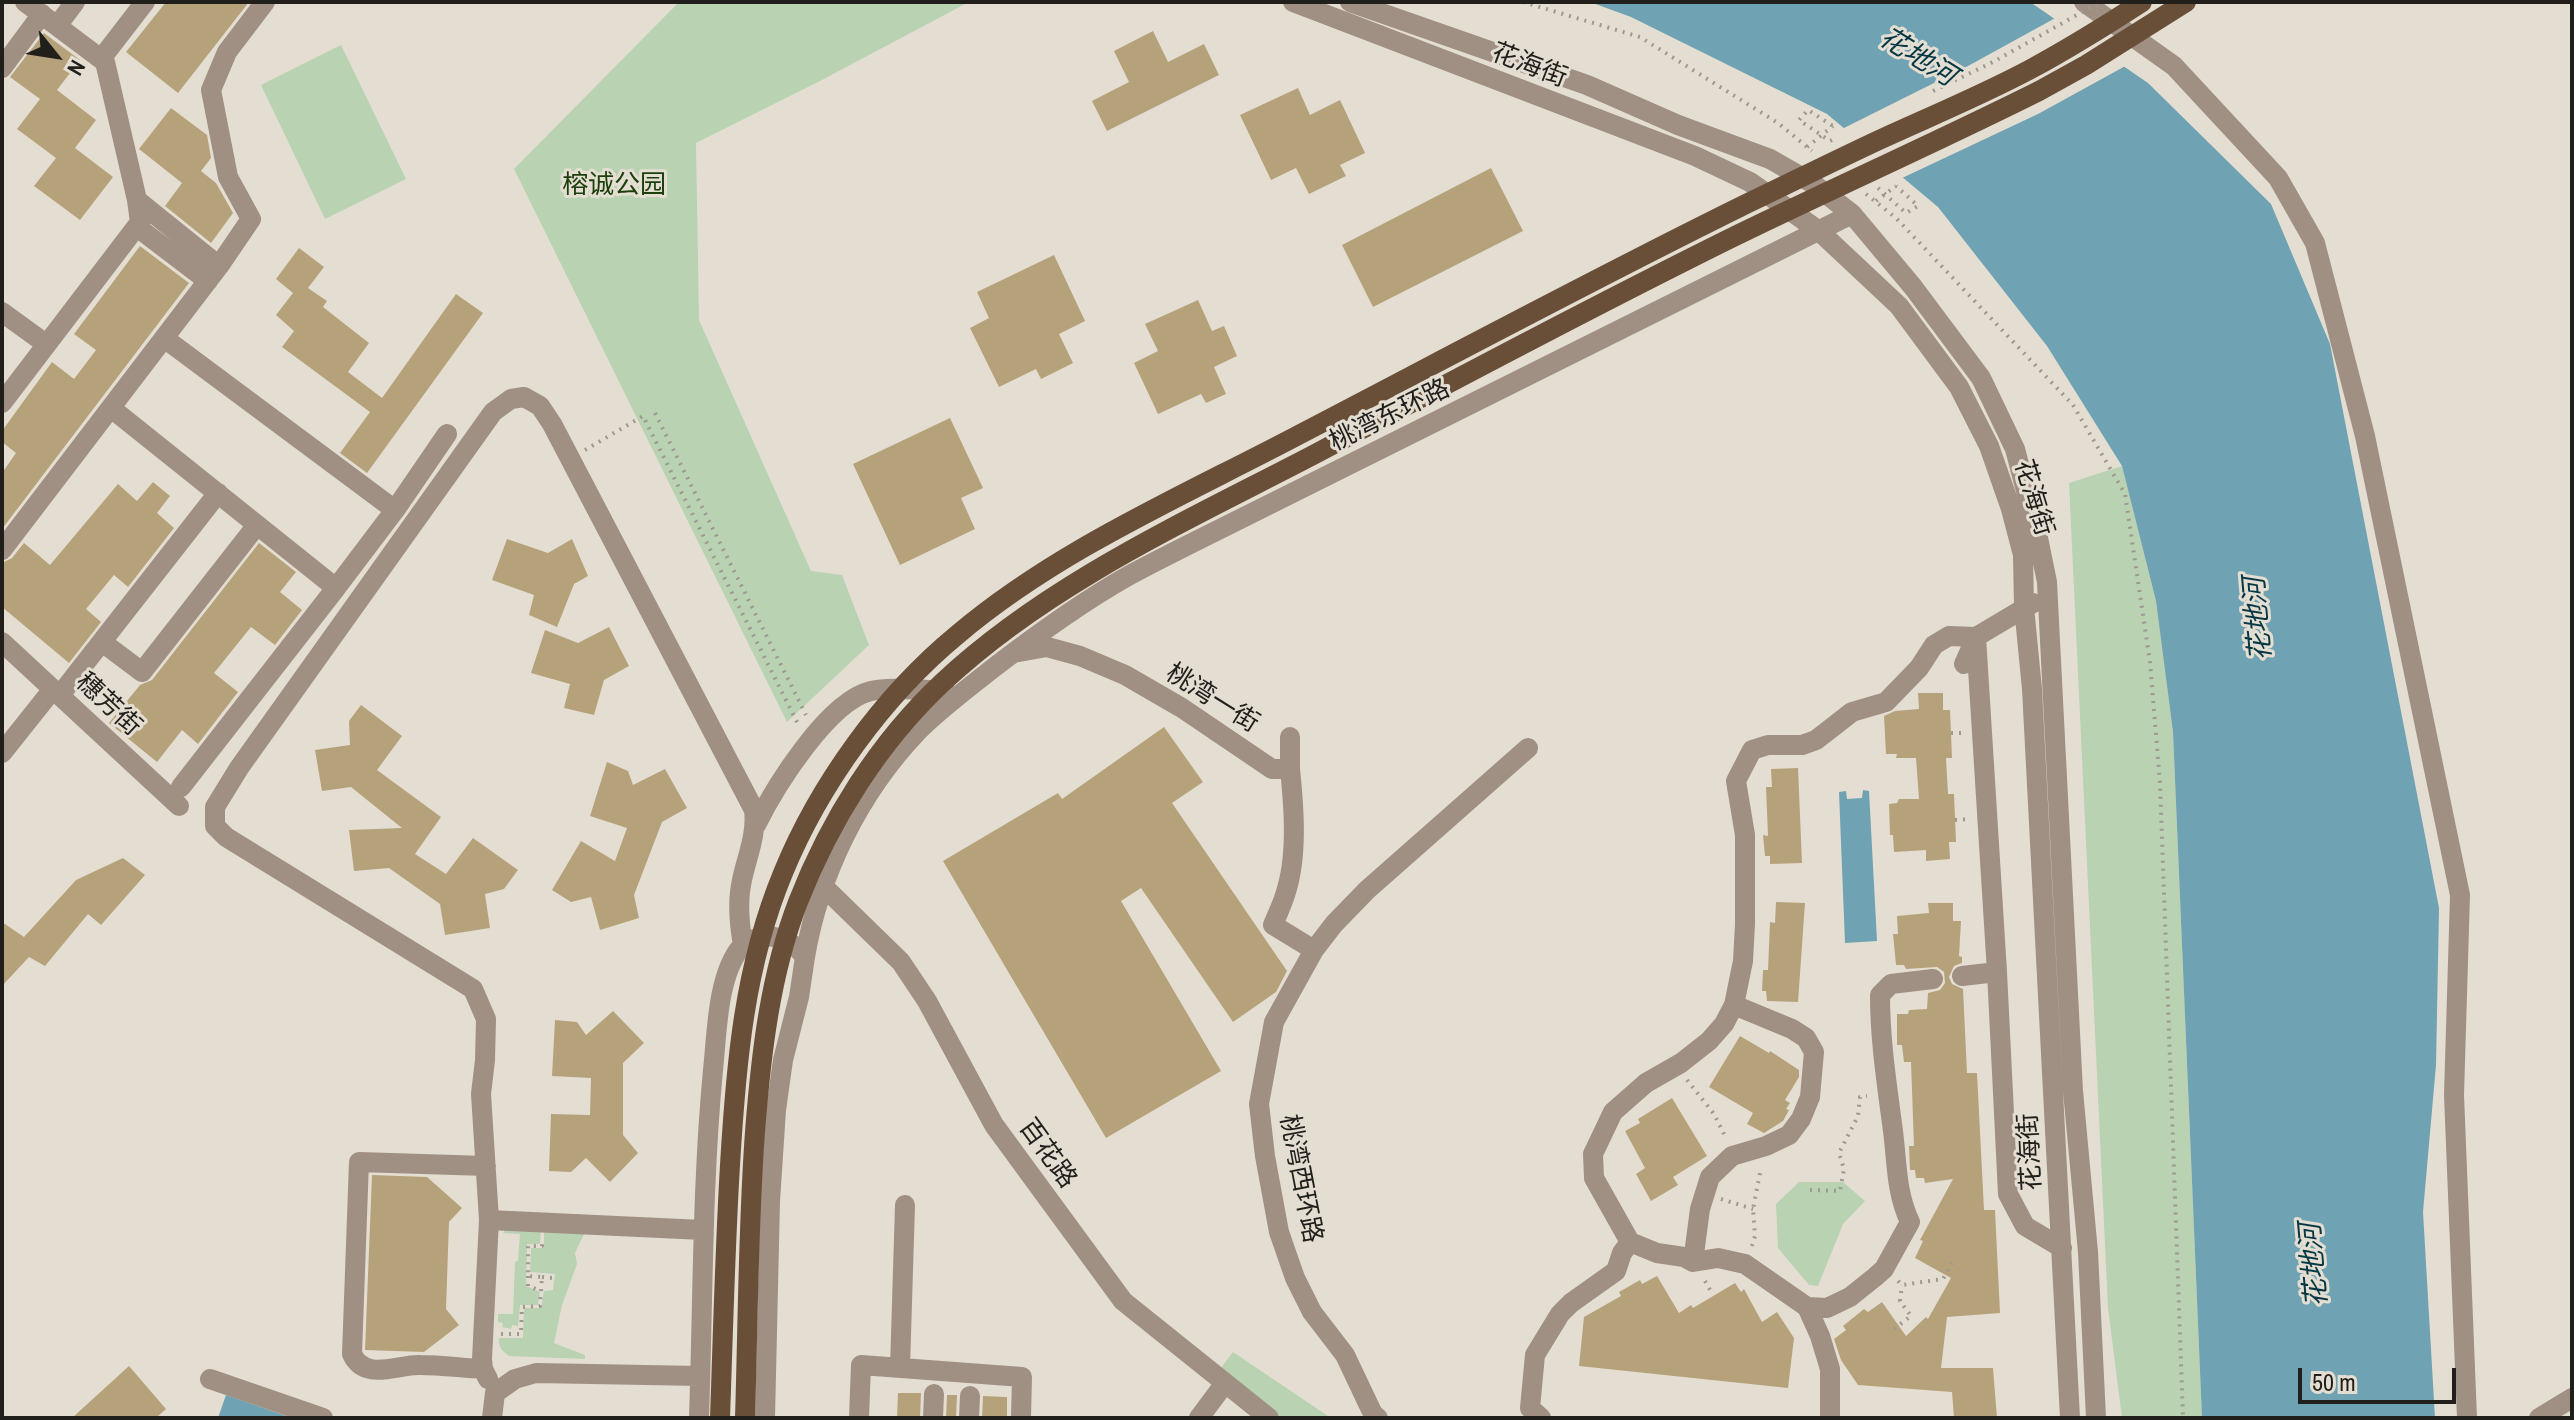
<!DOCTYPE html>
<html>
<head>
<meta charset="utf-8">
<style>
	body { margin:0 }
	#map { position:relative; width:2574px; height:1420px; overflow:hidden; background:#e4ded2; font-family:"Archivo Narrow",sans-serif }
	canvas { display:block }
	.frame { position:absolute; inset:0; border:4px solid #211f1b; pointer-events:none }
	.north { position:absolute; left:16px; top:16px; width:80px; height:80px; -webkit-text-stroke:6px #e4ded2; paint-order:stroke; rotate:120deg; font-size:22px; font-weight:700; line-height:32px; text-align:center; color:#211f1b }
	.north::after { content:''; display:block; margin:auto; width:28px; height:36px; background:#211f1b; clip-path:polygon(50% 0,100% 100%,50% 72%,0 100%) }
	.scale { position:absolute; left:2298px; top:1368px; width:158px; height:36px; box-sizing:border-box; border:4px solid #211f1b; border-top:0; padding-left:10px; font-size:24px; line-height:28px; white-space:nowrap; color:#211f1b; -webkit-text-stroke:6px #e4ded2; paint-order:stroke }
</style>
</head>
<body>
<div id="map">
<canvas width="2574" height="1420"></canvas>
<div class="frame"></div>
<div class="north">N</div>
<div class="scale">50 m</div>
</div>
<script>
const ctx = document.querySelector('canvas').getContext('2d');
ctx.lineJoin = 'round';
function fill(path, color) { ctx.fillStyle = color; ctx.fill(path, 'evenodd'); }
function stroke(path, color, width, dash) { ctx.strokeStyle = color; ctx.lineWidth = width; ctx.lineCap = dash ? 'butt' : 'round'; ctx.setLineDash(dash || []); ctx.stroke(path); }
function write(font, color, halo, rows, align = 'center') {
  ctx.font = font + ' "Archivo Narrow","Noto Sans SC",sans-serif'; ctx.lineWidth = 6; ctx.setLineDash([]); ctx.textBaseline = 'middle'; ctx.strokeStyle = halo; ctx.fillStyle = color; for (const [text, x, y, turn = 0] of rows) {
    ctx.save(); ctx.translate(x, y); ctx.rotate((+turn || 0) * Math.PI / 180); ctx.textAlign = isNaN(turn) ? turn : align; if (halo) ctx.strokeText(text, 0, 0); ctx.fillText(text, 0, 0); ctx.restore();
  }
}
fill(new Path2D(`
	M679,2H969L818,82L696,143L699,320L811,571L842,575L869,645L787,722L514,169Z
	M341,45L406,179L325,219L261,85Z
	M2122,466L2156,601L2173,732L2202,1418H2122L2108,1308L2069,483Z
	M1799,1182H1843L1865,1201L1843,1224L1818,1286L1809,1285L1778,1248L1776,1204Z
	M507,1227L541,1228L540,1244H527L526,1286L540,1292L538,1305H520L518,1326L512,1325L511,1329L502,1327L503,1323L498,1322V1314H513L515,1262L518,1261L520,1234L503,1233Z
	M544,1229L584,1234L575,1253L577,1264L562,1305L554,1343L585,1355V1359L509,1356C502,1351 498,1346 499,1338H523L524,1308H541L544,1291L553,1290L555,1274L530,1272L531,1248H544Z
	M1233,1352L1331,1418H1276L1214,1377Z`), '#b9d2b2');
fill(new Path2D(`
	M1590,2H2030L2148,83L2271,204L2330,344L2439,908L2436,1065L2423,1212L2435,1418H2202L2173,732L2156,601L2122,466L2047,346L1938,207L1827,114L1631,17Z
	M1863,790L1869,791L1877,941L1845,943L1839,792L1846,791L1847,799L1862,798Z
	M226,1395L292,1418H218Z`), '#6fa2b3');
fill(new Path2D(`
	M2059,16L2129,64L2038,114L1900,179L1840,130L1968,66Z`), '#e4ded2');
fill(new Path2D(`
	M166,2H249L178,93L126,52Z
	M1153,31L1168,62L1204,44L1219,75L1107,131L1092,101L1129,82L1114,51Z
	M44,33L80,60L57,90L96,120L75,148L113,177L80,220L34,186L56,158L17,129L40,99L10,77Z
	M1298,88L1310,115L1340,100L1365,153L1340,165L1346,176L1309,194L1296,168L1271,180L1240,115Z
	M171,108L207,135L211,158L201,171L216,183L233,213L211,243L165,206L182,183L139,149Z
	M1491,168L1523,231L1373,307L1342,245Z
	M140,246L189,283L2,529V473L16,453L2,442V431L52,362L74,379L96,350L74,334Z
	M299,248L324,267L308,288L327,301L323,307L369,343L348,372L382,398L456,294L483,313L367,473L340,453L370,412L282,347L294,331L276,315L293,293L276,279Z
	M1054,255L1085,321L1059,334L1073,363L1041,379L1036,369L999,387L970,328L989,318L977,292Z
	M1198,300L1212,331L1224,326L1237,356L1214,367L1226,394L1206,403L1201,394L1158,414L1134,363L1158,351L1145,324Z
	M950,418L983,488L961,498L975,529L900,565L853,464Z
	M153,482L170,496L157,513L174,528L128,587L114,575L86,609L101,622L69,663L2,607V563L12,558L24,543L50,565L118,484L137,501Z
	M507,539L548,553L572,539L588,576L574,584L557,627L529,615L534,595L492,580Z
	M259,543L296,572L280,592L302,610L275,645L251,627L214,673L238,692L198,744L182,730L157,762L109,723L140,685L152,680Z
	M609,627L629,666L604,680L594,715L564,708L570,684L531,673L545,630L578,643Z
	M1918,693H1943V710H1950L1952,758H1946L1948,794H1954L1956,842H1949L1950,859L1926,861V850L1894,852L1893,835H1890L1889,804L1897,803L1899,799H1919L1916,758H1896L1897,754H1886L1884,716L1895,711L1919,709Z
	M361,705L402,736L377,770L441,817L415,854L446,874L473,838L518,870L504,889L485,894L490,928L445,935L440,904L389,868L354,871L349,830L402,828L351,787L322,791L315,750L350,745L349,721Z
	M1164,727L1203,782L1172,803L1287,971L1276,992L1233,1022L1141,888L1121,901L1221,1071L1106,1138L943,861L1058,793L1062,799Z
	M607,762L628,771L633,785L665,769L687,808L662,822L634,895L639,918L600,930L591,897L571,902L552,890L581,841L615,861L627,828L590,816Z
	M1798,768L1802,863L1770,864V856H1765L1763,835L1768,836L1766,787H1772L1771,769Z
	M123,858L145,875L101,925L88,914L45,966L29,957L2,986V922L24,937L76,880Z
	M1776,902L1805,903L1798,1002L1767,1001L1766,991H1762L1763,970H1768L1770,922L1775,923Z
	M1928,903H1953V921H1961L1959,956L1962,957V963L1954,966L1949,977L1952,984L1963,989L1967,1073H1977L1984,1210H1995L2000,1313L1947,1317L1941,1368H1993L1997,1418H1954L1952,1392L1858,1385L1841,1360L1834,1339L1846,1330L1843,1326L1864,1309L1868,1312L1882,1302L1906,1336L1926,1317L1928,1319L1951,1278L1915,1258L1923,1241L1920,1240L1953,1179L1925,1183L1924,1178H1916L1915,1170H1910L1909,1146H1914L1911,1062H1904L1902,1045H1897V1014H1908L1909,1010L1927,1009L1928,993L1940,990L1945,983L1944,972L1937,967L1906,969L1904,965H1896L1893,934H1898L1897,916L1929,913Z
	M613,1011L644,1043L623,1063V1135L638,1153L610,1182L586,1158L571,1172L549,1171L551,1114L590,1115L591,1078L552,1076L555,1020L577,1022L586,1035Z
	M1740,1036L1769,1053L1770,1051L1799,1070V1077L1785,1100L1790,1103L1786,1109L1789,1110L1783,1121L1764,1133L1747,1124L1753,1113L1709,1087Z
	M1672,1098L1707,1156L1673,1177L1678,1185L1651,1201L1636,1174L1645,1168L1625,1131L1640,1123L1638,1119Z
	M372,1175L427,1177L462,1208L449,1222L446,1309L459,1325L424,1352L365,1350Z
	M1657,1276L1679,1313L1691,1305L1693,1308L1735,1283L1741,1292L1744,1289L1762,1322L1777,1312L1794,1338L1788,1388L1579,1366L1584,1317L1621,1296L1619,1292L1640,1280L1642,1284Z
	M129,1366L166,1409L156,1418H72Z
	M898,1393H921L920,1418H897Z
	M947,1395H957L956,1418H946Z
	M983,1396L1007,1397V1418H982Z`), '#b6a27a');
stroke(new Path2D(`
	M1523,2L1640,37L1778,123L1812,151
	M1807,147L1833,126
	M1866,194L1896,218L2073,405L2125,494L2150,662L2160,783L2183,1418
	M1876,201L1896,186
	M655,413L806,715
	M585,450L643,416L798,724
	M1951,733H1964
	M1955,820L1969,819
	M1687,1080L1714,1114L1726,1138
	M1810,1190L1840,1191L1844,1169L1839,1153L1858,1116L1860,1097L1867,1096
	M1721,1199L1753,1209
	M1752,1246L1755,1236L1753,1209L1761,1168
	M528,1276V1286L541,1291
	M542,1277L552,1278
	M1705,1281L1713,1295
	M1898,1281L1902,1285L1943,1279L1952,1263
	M1894,1329L1911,1316L1900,1301L1902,1285
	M501,1334H521L522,1307L540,1306L542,1277L528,1276V1246H542V1242`), '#9e9990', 4, [2, 6]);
stroke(new Path2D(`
	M25,2L105,62L137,200L141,230L208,281
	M1293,2L1695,156L1750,182L1819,231L1899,306L1959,387L1989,446L2011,509L2023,555L2024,607L2032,689L2070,1418
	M1350,2L1587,85L1678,125L1770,159L1812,183L1852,214L1913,287L1981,378L2015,449L2037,533L2047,582L2073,1091L2088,1252L2096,1418
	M2084,2L2174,66L2278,178L2315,243L2365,436L2460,895L2454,1095L2467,1418
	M57,26L75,2
	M101,59L145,2
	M2,68L42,14
	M219,266L251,219L228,177L211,90L227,52L265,2
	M2,312L46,344
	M164,338L395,510L336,588
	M2,403L140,222
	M111,408L336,588L181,787
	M395,510L447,434
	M2,550L219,266L137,200
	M2,642L179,806
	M102,642L142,672L257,525
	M1019,652L1047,647L1080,656L1125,675L1182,708L1272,769H1290C1294,808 1298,857 1285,895C1282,905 1277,915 1273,925L1314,950L1274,1022L1259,1104L1265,1156L1279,1232L1295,1278L1312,1312L1345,1355L1373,1414L1378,1418
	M1964,664L1976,637L2033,603
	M60,695L218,493
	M2,753L53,689
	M1290,769V737
	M756,825C775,787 828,701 871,691C893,686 922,691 945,690
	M824,887L901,962L927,1001L994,1125L1123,1301L1269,1418
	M1314,950L1334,924L1367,890L1528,748
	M805,957C819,874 859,793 917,732C940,709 967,689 992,669C1035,636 1080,603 1128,576C1150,564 1174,552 1198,540L1852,214
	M1997,972L2008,1194L2025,1226L2062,1248
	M1933,979L1891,984L1880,995C1880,1041 1887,1085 1893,1131C1897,1162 1896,1193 1910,1222L1884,1269L1875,1277L1850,1297L1827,1308L1807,1307L1745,1264L1718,1258L1693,1262L1684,1257L1657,1253L1630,1242L1594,1178L1593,1154L1613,1112L1646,1083L1681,1063L1709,1041L1724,1024L1734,1005L1743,961L1745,924V835L1736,781L1752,750L1768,745H1802L1816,740L1852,712L1886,702L1919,668L1934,645L1949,636L1976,637L1997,972L1962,976
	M703,1230L489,1220L481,1094L485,1060L486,1019L473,989L226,837L215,826V807L239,768L493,412L511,399L524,397L540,406L552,424L754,810C757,835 747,856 742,880C737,902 739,923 743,945
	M1693,1262L1700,1209L1710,1177L1732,1156L1766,1146L1789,1135L1801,1119L1810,1097L1814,1052L1806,1038L1792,1029L1734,1005
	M1807,1307L1820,1336L1830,1369V1418
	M900,1368L905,1205
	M483,1369C462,1368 441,1365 420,1365C398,1364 365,1382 352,1354L359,1162L486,1166
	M210,1379L323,1418
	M488,1379L483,1369L482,1359L489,1220
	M492,1418L495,1393L515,1379L536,1373L700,1376
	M699,1418C703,1302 702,1186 713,1070C717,1034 717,976 741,947C747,940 754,939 763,937C778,934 796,944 805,957L799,997L783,1060L776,1110L770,1201L765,1418
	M859,1418L861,1365L1022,1377L1021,1418
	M933,1418L934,1394
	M969,1418L970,1396
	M1199,1418L1225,1383
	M1541,1418L1530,1408L1535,1355L1560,1314L1571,1303L1616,1271L1622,1253L1630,1242
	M2539,1418L2572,1398`), '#a09083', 20);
stroke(new Path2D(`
	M1933,91L1993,62L2100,2
	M1832,140L1830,141L1799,120L1808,110L1833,126
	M1878,188L1906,213L1918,206L1896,186`), '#9e9990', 4, [2, 6]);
stroke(new Path2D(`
	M720,1418C723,1334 725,1249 730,1165C736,1064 744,967 783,873C819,785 883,696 957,635C1055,552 1176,499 1289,440C1439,362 1588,282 1740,207C1786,185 1832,162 1879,140C1929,117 1980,96 2029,70C2068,49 2105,26 2142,2
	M745,1418C748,1323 748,1227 755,1132C761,1054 770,975 798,902C830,820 879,742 943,682C1050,582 1189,520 1317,453C1452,381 1588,309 1725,241C1829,190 1935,143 2039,91L2086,65L2186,2`), '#6a4f38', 20);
write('26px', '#211f1b', '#e4ded2', [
	["花海街",1529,66,21],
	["桃湾东环路",1390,416,-26],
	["花海街",2033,498,73],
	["桃湾一街",1212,699,32],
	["穗芳街",108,705,43],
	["花海街",2031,1152,-93],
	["百花路",1047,1154,54],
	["桃湾西环路",1300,1179,79]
]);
write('26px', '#1c400c', '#e4ded2', [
	["榕诚公园",614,186]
]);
write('italic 28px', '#053744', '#e4ded2', [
	["花地河",1917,58,32],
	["花地河",2259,619,-95],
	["花地河",2315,1265,-95]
]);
</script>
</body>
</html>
